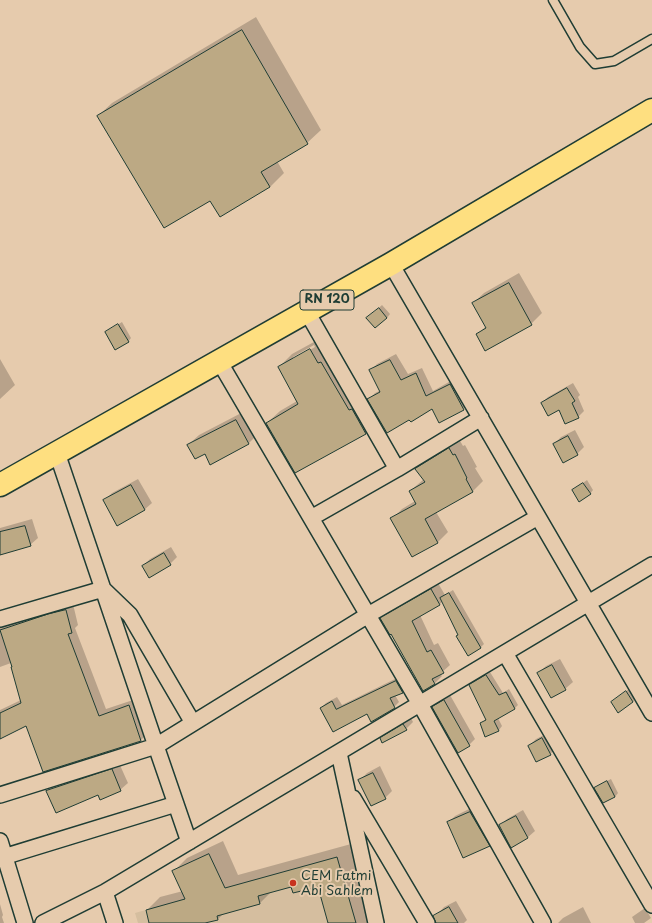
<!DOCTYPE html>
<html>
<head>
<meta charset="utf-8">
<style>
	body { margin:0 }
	canvas { display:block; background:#e6cbad }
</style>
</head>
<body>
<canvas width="652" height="923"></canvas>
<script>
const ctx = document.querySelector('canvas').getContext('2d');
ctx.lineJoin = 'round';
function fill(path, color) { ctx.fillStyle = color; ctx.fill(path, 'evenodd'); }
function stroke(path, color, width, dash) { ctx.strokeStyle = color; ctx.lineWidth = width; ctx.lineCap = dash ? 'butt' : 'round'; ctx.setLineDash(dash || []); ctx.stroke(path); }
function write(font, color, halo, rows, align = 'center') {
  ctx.font = font + ' "Playpen Sans",sans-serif'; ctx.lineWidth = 4; ctx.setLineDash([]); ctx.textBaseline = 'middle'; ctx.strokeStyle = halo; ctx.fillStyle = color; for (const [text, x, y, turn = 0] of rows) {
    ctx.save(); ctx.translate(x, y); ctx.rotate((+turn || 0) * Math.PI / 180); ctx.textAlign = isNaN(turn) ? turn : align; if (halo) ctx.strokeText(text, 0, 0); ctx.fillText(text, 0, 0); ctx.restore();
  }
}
fill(new Path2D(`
	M337,857L356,923H138L135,913Z`), '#d5be9f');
fill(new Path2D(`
	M256,17L321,130L307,143L277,161L284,173L270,187L211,200L98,116L112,103Z
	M519,273L542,313L531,324L477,335L486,326L473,303L484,293Z
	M382,305L390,314L387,318L371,315Z
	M122,322L131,338L128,342L106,332Z
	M323,337L362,398L365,397L367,401L375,393L381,390L371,370L377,364L396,354L408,374L422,368L433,391L456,378L469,403L463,409L432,408L410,419H380L366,433L295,472L267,423L280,411L297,401L279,367L292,354ZM314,345L315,347L293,360V357Z
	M0,359L15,385L0,399Z
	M573,383L580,395L578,397L584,411L578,417L559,409L542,403L548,397Z
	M247,410L259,433L248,444L205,452L188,445L199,435Z
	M575,430L584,447L577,454L554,444L561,437Z
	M459,439L463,446L465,445L477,467L475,468L483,481L473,491L436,512L448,532L438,542L413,556L392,519L402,509L415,501L410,491L424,479L416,469L426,459Z
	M138,479L152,503L144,510L104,501L112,493Z
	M587,480L593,490L590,494L573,490Z
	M32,519L38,538L30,545L0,549V528Z
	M171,547L177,557L170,564L143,566L150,559Z
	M438,583L445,595L453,590L484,644L480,648L459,635L443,601L439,605L420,615L434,645L438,643L450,665L440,674L442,676L435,683L391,633L381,618L389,611Z
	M73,604L78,625L75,628L106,709L136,699L148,733L141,740L44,771L26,725L0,730V710L21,700L11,663L0,667V625Z
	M560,659L573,682L565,689L552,697L538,673L546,666Z
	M490,672L503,693L509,689L518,705L515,708L498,718L502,726L499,730L485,736L481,724L486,719L470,685Z
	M401,676L407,687L402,692L395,695L399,702L394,707L367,712L321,708L326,703L337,697L342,705Z
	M629,689L636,698L633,702H612Z
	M450,695L475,739L469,745L458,751L433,707L439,702Z
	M411,718L413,722L406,729L381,738L388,731Z
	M550,732L558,747L550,754L537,761L529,746L536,739Z
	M119,763L128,783L120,790L47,791L54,784Z
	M380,766L392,791L385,798L360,780L367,773Z
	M611,779L618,793L615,797L604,802L596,788L599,785Z
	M477,805L496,838L489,845L448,823L455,816Z
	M523,810L535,831L527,838L500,826L507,819Z
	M223,841L238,875L351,844L373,923H329L319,886H292L271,892L260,903L223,914L218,919L201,923H150L147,910L160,897L183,891L174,871L187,858Z
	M456,901L467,920L464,923H442L437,915L444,907Z
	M0,904L3,915L2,917L4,923H0Z
	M583,907L591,923H558L563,918Z
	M645,908L651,918L644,923H635L632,917Z`), '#0003');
const building = new Path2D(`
	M242,30L308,144L261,172L270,187L220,217L210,201L164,228L97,116Z
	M509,283L532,325L485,351L476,334L486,328L472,303Z
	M379,308L387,318L375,328L366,318Z
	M118,324L129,342L115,350L105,332Z
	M310,349L318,363L321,362L349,410L352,409L366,434L295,473L266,423L298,404L278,367Z
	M390,360L401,380L416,373L426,396L450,384L464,410L439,423L432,409L411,422L409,420L387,433L367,399L380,392L369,370Z
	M567,388L575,401L572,403L579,418L565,424L559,410L548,416L541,403Z
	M236,420L249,444L210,465L205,454L195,459L187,445Z
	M568,436L578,455L563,463L553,444Z
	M449,448L453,455L455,454L467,478L466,479L473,492L425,519L438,543L412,557L390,518L416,504L409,491L425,482L415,469Z
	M583,483L591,494L579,502L572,490Z
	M131,485L145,510L117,526L103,500Z
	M25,526L31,546L0,555V532Z
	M164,553L171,565L149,578L142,566Z
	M431,589L440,605L412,621L427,652L431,650L444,673L432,679L435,684L423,691L391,634L390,635L380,618Z
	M449,593L481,648L468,656L456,636L458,635L440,598Z
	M66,610L72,633L68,634L99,716L129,705L141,741L43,772L26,726L0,739V713L21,703L11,667H12L0,630L48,614Z
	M552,665L566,690L551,698L537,673Z
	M486,675L499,695L506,692L515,709L494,721L499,731L485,737L480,723L486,720L469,685Z
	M396,681L403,693L390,698L395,708L371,722L367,714L333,732L320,708L332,701L336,709Z
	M626,691L633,702L618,713L611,702Z
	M444,700L470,746L458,753L432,707Z
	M403,724L407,730L382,743L380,738Z
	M542,738L551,755L536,762L528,746Z
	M112,769L121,791L100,800L98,795L56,813L46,791Z
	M373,773L386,799L371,806L358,780Z
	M607,781L615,797L603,803L594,788Z
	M470,812L490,846L463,858L447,822Z
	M516,816L528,838L511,848L499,825Z
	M209,854L225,888L337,857L356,923H328L318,887L293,893L291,887L258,896L260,904L217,916L218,920L205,923H149L146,910L185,899L172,871Z
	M449,907L458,923H436L433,916Z`);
fill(building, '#bca984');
stroke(building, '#1f3d34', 1);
const lane = new Path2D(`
	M553,0L580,47L595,64L614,61L652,39`);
const street = new Path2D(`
	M391,264L652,713
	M307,312L397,469
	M219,361L420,704L543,923
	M57,453L156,746L189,842
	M311,518L397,469L481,418
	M0,619L103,589L130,615L193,723
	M505,653L652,905
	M339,753L376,923
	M0,795L156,746L368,615L538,517
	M353,798L427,923
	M0,841L25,923
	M0,858L176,804
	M105,892L115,923
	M43,923L105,892L652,565`);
const primary = new Path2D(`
	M0,485L391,264L652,110`);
stroke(lane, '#1f3d34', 11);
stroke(street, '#1f3d34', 18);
stroke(primary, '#1f3d34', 25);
stroke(lane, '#e6cbad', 8);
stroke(street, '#e6cbad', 15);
stroke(primary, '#fedf80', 22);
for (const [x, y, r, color] of [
	[293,883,4,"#c8321e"]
]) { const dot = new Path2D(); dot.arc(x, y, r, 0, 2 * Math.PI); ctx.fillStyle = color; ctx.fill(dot); stroke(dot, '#e6cbad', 1.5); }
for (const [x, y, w] of [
	[327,300,54]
]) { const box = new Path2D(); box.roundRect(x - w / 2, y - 10, w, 20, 3); ctx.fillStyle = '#e6cbad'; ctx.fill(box); stroke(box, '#1f3d34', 1); }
write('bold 12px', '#1f3d34', null, [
	["RN 120",327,300]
]);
write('13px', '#1f3d34', '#e6cbad', [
	["CEM Fatmi",301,876],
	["Abi Sahlem",301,891]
], 'left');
</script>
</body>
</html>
